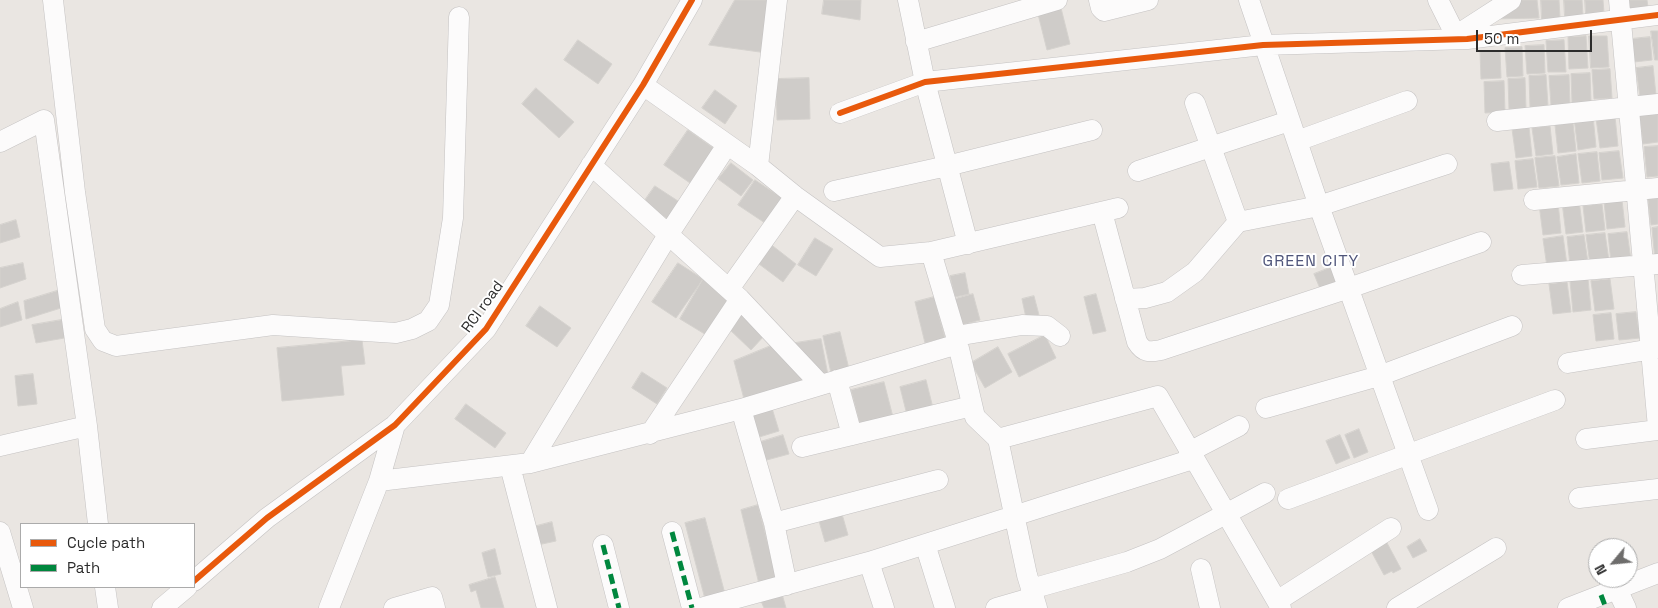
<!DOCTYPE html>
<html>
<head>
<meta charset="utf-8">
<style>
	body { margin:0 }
	#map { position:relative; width:1658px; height:608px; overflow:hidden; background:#eae6e2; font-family:"Space Grotesk",sans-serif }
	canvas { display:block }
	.legend { position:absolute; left:20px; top:523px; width:175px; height:65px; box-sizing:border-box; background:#fff; border:1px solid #ababab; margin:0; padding:6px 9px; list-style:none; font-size:15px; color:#2c2c2c }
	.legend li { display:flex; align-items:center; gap:10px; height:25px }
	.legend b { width:25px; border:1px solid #ababab }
	.north { position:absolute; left:1588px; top:538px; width:50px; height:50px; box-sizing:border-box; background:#fff; border:1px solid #ababab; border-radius:50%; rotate:242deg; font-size:14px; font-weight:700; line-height:20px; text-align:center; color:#2c2c2c }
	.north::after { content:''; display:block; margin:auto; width:18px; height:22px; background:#6e6d6c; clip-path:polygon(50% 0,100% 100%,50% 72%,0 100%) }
	.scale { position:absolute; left:1476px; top:30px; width:116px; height:22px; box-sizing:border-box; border:2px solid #2c2c2c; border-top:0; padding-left:6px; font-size:15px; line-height:18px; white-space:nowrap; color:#2c2c2c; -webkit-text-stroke:4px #fff; paint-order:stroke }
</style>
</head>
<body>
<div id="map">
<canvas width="1658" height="608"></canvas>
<ul class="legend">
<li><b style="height:6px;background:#e8590c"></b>Cycle path</li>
<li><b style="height:6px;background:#00873e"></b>Path</li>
</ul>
<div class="north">N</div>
<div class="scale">50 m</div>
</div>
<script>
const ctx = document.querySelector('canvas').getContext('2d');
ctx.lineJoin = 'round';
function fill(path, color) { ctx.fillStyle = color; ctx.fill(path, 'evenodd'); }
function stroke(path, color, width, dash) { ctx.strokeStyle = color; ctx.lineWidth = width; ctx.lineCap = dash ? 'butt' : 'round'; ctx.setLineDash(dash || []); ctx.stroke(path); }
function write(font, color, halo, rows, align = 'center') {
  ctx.font = font + ' "Space Grotesk",sans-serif'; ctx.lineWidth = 4; ctx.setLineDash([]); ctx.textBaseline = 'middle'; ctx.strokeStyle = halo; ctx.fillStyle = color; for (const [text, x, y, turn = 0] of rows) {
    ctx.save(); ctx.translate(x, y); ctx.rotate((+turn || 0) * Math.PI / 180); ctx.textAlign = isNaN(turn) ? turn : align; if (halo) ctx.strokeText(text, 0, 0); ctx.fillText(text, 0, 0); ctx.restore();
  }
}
const building = new Path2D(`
	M735,0H772L767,53L709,45Z
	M824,0H861L860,20L822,14Z
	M1521,0H1537L1539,18L1494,19Z
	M1541,0H1559L1560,18L1542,19Z
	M1564,0H1582L1583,16L1565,17Z
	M1585,0H1603L1604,13L1586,14Z
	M1627,0H1647L1648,7L1628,10Z
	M1061,8L1070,44L1047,50L1038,14Z
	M1651,31H1658V60H1655Z
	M1586,36L1588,68L1569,69L1568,37Z
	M1589,36H1607L1609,67L1591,68Z
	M1650,37L1652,60L1634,62L1631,39Z
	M578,40L612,64L598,84L564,60Z
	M1564,40L1566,72H1548L1546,41Z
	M1544,45L1545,73L1527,74L1525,46Z
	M1522,47L1523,76L1507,77L1505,48Z
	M1500,51L1501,78L1481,79L1480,52Z
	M1653,66L1656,95L1640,97L1636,68Z
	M1610,69L1612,98L1594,99L1592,70Z
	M1590,73L1591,102L1572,103L1571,74Z
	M1546,75L1548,106L1530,107L1529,76Z
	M1569,75L1570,104L1551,105L1549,76Z
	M809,78L810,119L777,120L776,79Z
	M1525,78L1526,109H1509L1508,79Z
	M1504,81L1505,112L1485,113L1484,82Z
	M536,88L574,122L559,138L522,104Z
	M715,90L737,106L725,124L702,108Z
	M1658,109V142L1643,144L1639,111Z
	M1593,116L1596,147L1578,150L1574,118Z
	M1615,116L1618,146L1600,148L1596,118Z
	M1573,123L1576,151L1558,153L1555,125Z
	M1550,126L1553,154L1536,156L1532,128Z
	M1529,127L1532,156L1516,158L1512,129Z
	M688,130L715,149L710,154L690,183L664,165Z
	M1658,146V176L1647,177L1644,147Z
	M1619,151L1623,178L1602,180L1599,153Z
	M1597,152L1600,181L1582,183L1578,154Z
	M1576,154L1579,183L1561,185L1557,157Z
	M1555,156L1559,186L1539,188L1535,158Z
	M1533,159L1537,187L1518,189L1515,161Z
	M1509,162L1513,189L1494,191L1491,164Z
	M731,163L753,180L741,196L718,179Z
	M755,180L782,198L765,223L738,205Z
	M655,186L681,203L669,220L643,203Z
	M1658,191V224L1651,225L1647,192Z
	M1579,200L1583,232L1566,234L1562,202Z
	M1622,200L1625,227L1607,229L1604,202Z
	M1558,202L1561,233L1543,235L1539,204Z
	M1602,204L1605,230L1586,232L1583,206Z
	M16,220L20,237L0,243V225Z
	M1658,227V260H1655L1652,228Z
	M1627,232L1631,260L1611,262L1608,234Z
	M1605,233L1609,261L1590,264L1586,235Z
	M1584,235L1588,263L1570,265L1567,237Z
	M1563,236L1567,265L1547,267L1543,239Z
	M815,238L833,249L816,276L798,265Z
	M769,243L796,264L783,282L755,261Z
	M23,263L26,279L0,288V268Z
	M678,263L703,279L676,318L652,302Z
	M1332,267L1339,284L1321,291L1314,274Z
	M965,273L969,294L955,297L950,276Z
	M703,279L731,296L708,336L680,319Z
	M1588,279L1591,310L1573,312L1570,281Z
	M1610,279L1614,309L1595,311L1591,281Z
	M1567,282L1571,312L1553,314L1549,284Z
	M60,290L64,307L26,319L24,301Z
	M973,294L980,320L962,325L955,299Z
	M1096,294L1106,331L1093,334L1084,297Z
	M1034,296L1039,315L1026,318L1022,299Z
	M934,297L945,338L925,343L915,302Z
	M18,302L22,320L0,327V309Z
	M540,306L571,328L557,347L526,326Z
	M1636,312L1640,338L1619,340L1616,314Z
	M743,313L765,335L751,350L728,328Z
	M1611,313L1614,339L1596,341L1593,315Z
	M67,319L70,337L36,343L32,325Z
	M840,332L849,369L831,373L823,336Z
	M1045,335L1056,358L1019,377L1008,354Z
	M821,339L828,375L820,373L795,343Z
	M362,340L365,364L341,366L344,395L282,401L277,348Z
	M773,345L809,382L744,399L734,361Z
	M998,347L1012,372L985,388L971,363Z
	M642,372L667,388L657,404L632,388Z
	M33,374L37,404L18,406L15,376Z
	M926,380L933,408L907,415L900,387Z
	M884,382L894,421L861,429L851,390Z
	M466,404L506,433L495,448L455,419Z
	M771,405L779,431L756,438L748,412Z
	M1359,429L1368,452L1354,458L1345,435Z
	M783,435L789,454L763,461L757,443Z
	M1340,435L1350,458L1336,464L1326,441Z
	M758,505L777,580L759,584L741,510Z
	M842,514L848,535L825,542L819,521Z
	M705,518L725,594L705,599L685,523Z
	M552,522L556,541L533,546L529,528Z
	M1420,539L1427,551L1413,558L1407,547Z
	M1386,541L1401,569L1393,573L1392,571L1384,575L1370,549Z
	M495,549L501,574L488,577L482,553Z
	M495,577L504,608H481L476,590L471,592L469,585Z
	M782,594L786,608H764L761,601Z`);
fill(building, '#cfccc9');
stroke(building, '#d5d2ce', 1);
const minor = new Path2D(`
	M53,0L75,192L95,329L103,341L116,346L273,325L396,333L412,329L428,321L439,305L453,218L459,17
	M908,0L925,82L968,244
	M1099,0L1101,8L1104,11L1148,0
	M1249,0L1319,206L1428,510
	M1438,0L1456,36
	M1619,0L1658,427
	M1457,39L1456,36L1460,33L1511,0
	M916,42L1057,0
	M643,85L758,166L777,0
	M1195,103L1238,222
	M840,113L925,82L1263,45L1467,39L1658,15
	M1497,121L1658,104
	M1297,141L1407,101
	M0,142L44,120L87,426L98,524
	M591,165L740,299L821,385
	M758,166L795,196L880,257L931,252L1118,208
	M1138,171L1289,121
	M834,191L947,166L1092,130
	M1534,200L1658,188
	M1102,212L1137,342C1144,353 1149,352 1161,350L1349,288L1481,242
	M931,252L956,336L975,417L998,439L1027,575L1037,608
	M1522,275L1658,264
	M729,289L795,196
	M1125,299L1145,298L1167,292L1195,272L1238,222L1319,206L1447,164
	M956,336L1022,325L1047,326L1060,336
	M1568,363L1658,348
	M837,380L852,435
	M1266,408L1379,376L1512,326
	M741,409L774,523L787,585
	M650,434L740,299
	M998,439L1158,396L1281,608
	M1586,439L1658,430
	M0,446L87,426
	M802,447L972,406
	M1189,452L1239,426
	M530,463L668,235L727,145
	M510,466L547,608
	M379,481L530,463L741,409L958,344
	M1579,498L1658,489
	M1288,499L1555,400
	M774,523L938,480
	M0,532L23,608
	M672,532L692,608
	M925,544L945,608
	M603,545L619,608
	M869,562L884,608
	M1201,569L1210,608
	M194,581L267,518L395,425L486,329L643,85L692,0
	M105,587L108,608
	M1031,589L1127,562L1160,549L1265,493
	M1617,589L1626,608
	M1277,601L1391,528
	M162,608L187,587
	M329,608L379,481L395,425
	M394,608L432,597L435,608
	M701,608L869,562L1193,459
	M996,608L1034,597
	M1397,608L1496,548
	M1568,608L1658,573`);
stroke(minor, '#c4c2c2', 21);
stroke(minor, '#fcfbfb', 20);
stroke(new Path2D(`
	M672,532L692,608
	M603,545L619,608
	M1601,595L1606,608`), '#00873e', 5, [10, 5]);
stroke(new Path2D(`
	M840,113L925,82L1263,45L1467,39L1658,15
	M194,581L267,518L395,425L486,329L643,85L692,0`), '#e8590c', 6);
write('15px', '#2c2c2c', '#fff', [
	["RCI road",483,307,-54]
]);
ctx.letterSpacing = '1px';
write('16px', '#4f557a', '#fff', [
	["GREEN CITY",1311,262]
]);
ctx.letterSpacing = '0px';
</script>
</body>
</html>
